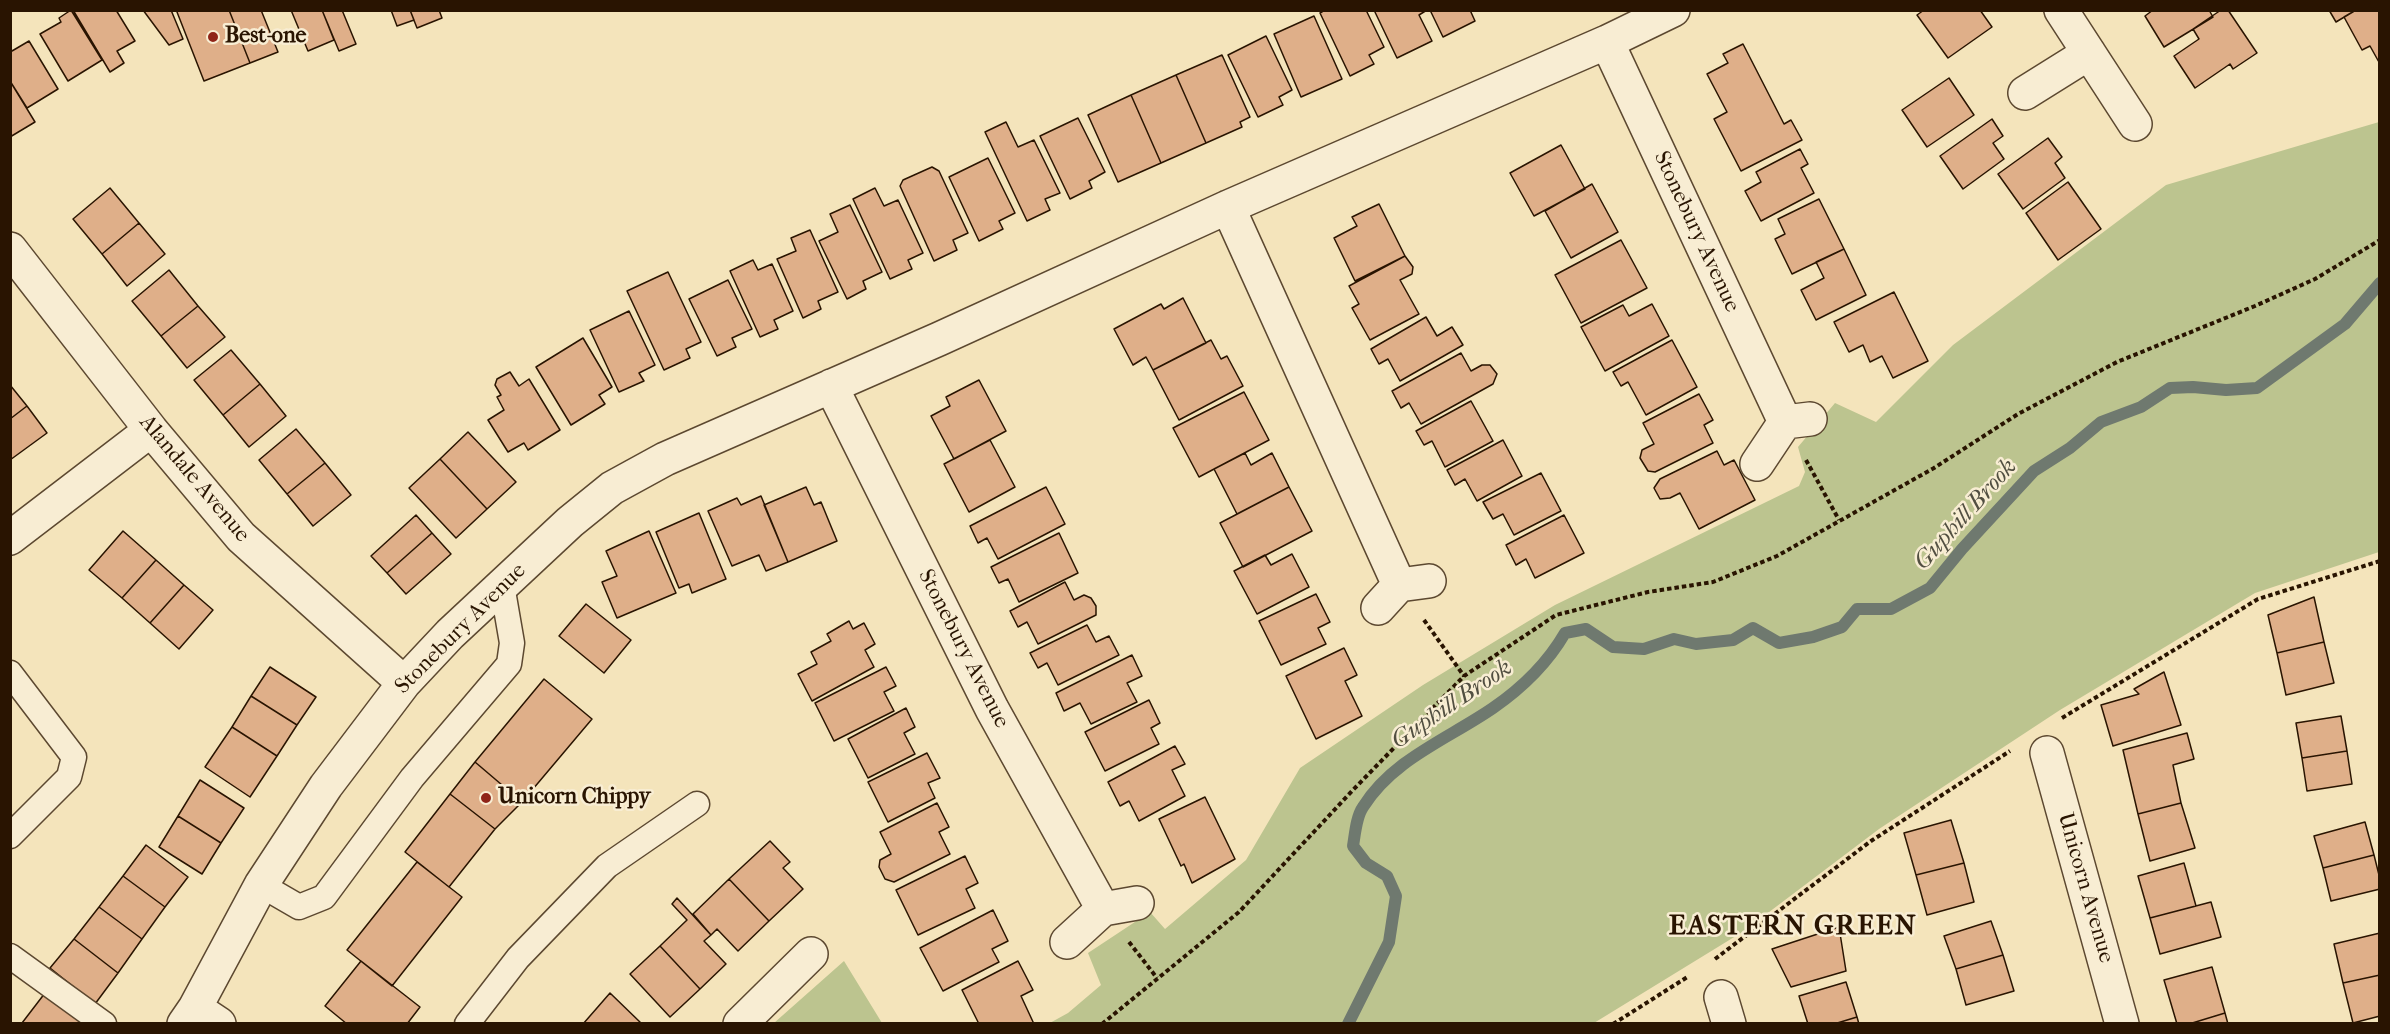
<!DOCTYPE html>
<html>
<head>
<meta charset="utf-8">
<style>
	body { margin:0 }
	#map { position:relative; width:2390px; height:1034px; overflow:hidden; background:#f4e4bb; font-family:"IM FELL French Canon",serif }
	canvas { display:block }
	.frame { position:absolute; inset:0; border:12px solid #291401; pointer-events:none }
</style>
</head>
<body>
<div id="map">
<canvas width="2390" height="1034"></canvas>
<div class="frame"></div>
</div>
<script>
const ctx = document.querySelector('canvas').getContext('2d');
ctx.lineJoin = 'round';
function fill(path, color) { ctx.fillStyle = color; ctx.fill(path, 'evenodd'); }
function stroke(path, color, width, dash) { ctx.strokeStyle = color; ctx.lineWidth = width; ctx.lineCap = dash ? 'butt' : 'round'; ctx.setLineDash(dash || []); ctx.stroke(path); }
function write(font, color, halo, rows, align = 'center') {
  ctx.font = font + ' "IM FELL French Canon",serif'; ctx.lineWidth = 5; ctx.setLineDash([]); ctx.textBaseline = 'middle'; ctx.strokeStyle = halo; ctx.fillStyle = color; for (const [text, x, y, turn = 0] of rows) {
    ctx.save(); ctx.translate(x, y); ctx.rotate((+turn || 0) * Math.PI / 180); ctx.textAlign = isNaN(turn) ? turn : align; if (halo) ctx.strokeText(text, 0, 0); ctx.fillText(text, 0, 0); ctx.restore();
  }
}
fill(new Path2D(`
	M2379,122V552L2255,593L2060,710L1879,829L1744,931L1594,1023L1048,1024L1068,1013L1101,985L1088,953L1150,912L1165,929L1246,860L1300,768L1423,685L1555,605L1799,486L1805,472L1798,447L1835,403L1876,422L1953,345L2166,185Z
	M844,961L882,1023H774Z`), '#bcc48f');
stroke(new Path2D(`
	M1348,1024L1389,942L1396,896L1387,876L1366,863L1353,846C1355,835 1356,817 1363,807C1393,759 1448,739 1493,708C1522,688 1547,664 1565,633L1586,629L1613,647L1644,649L1674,639L1696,644L1733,640L1753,628L1779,643L1813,637L1842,627L1857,609H1891L1930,588L1962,549L2034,471L2070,448L2101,422L2141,407L2170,388L2193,387L2226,390L2257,388L2345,324L2380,283`), '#6f796f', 12);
const building = new Path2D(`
	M71,10L102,60L68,81L40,34L61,22L59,18Z
	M73,10H116L135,41L117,51L124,63L110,72Z
	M143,10H171L183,39L169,45Z
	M179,10H229L250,63L204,81L177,12Z
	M229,10H261L278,52L250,63Z
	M291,10H322L334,40L308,51Z
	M322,10H342L356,44L339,51Z
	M391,10H410L414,20L397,26Z
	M410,10H439L442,18L417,28Z
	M1325,10H1366L1384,47L1369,55L1374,64L1350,76L1320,13Z
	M1374,10H1427L1419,15L1432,41L1397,58Z
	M1430,10H1470L1475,21L1443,37Z
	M1924,10H1980L1992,27L1948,58L1917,15Z
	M2153,10H2209L2213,17L2164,47L2145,16Z
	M2221,10H2228L2257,53L2233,69L2230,64L2195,88L2174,56L2199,39L2193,29Z
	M2329,10H2356L2336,22Z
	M2356,10H2380V64L2370,46L2362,50L2344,17Z
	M1314,16L1342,79L1301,97L1274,34Z
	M1266,36L1292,90L1279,97L1283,105L1258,117L1228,55Z
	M29,41L58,89L27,108L10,81V48L12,51Z
	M1743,44L1784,124L1791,120L1802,140L1741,171L1714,119L1727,112L1707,74L1728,63L1723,54Z
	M1222,55L1250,117L1240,122L1242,127L1206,143L1176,75Z
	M1176,75L1206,143L1161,163L1131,95Z
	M1949,78L1974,115L1927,147L1902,110Z
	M10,81L35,122L10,137Z
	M1131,95L1161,163L1118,182L1088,115Z
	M1078,118L1105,172L1089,181L1092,188L1070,199L1040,136Z
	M1992,119L2003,136L1993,143L2004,159L1963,189L1940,156Z
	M1006,122L1018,147L1034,140L1060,193L1045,199L1050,210L1027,221L985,132Z
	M2048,138L2062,157L2055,163L2065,178L2023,209L1998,174Z
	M1561,145L1585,189L1534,216L1510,173Z
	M1800,149L1808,164L1801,168L1814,193L1761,221L1745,191L1761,182L1756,172Z
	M988,158L1015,213L999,221L1003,229L979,241L949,177Z
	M932,167L939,171L968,233L953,240L957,250L934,261L900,186L903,180Z
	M2068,182L2101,229L2058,260L2026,213Z
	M1592,184L1618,232L1571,258L1545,211Z
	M110,188L139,223L102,254L73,219Z
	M875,188L884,206L898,200L923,253L908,260L912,269L890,279L853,199Z
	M1819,199L1844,249L1792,274L1775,239L1785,234L1778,219Z
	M1379,204L1405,256L1355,281L1334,238L1357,226L1352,217Z
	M850,205L882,272L863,281L866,289L847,299L819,241L838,232L830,214Z
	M139,223L165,254L127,286L102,254Z
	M810,230L838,292L818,301L821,309L803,318L777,259L796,251L791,238Z
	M1621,240L1647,288L1581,323L1555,275Z
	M1844,249L1866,295L1816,320L1801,290L1824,278L1816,262Z
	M1405,256L1413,267L1412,274L1400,280L1419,314L1370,340L1352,308L1359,304L1349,286Z
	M753,260L758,270L772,264L793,311L774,320L778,329L760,337L730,271Z
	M169,270L198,306L161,336L132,301Z
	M668,272L701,342L686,349L690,358L664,370L627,291Z
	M728,280L752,329L732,338L736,347L717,356L689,299Z
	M1894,292L1928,361L1893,378L1882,356L1870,362L1863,345L1849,352L1834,322Z
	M1183,298L1206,343L1153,370L1146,357L1133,365L1114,329L1161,304L1164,309Z
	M1652,304L1669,336L1605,371L1581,327L1623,305L1629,316Z
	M198,306L225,337L187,368L161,336Z
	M629,311L655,365L639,373L644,381L619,392L590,330Z
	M1426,317L1437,336L1452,327L1463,345L1400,381L1388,359L1379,364L1371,349Z
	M583,338L612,387L599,395L605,404L571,425L536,367Z
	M1211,340L1221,359L1227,356L1243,386L1179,420L1153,370Z
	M1672,340L1697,387L1646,415L1628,382L1621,386L1613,372Z
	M231,350L260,384L223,415L194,380Z
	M1461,353L1471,371L1482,365H1490L1497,374L1493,384L1421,424L1409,403L1401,408L1392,391Z
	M510,372L519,386L529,379L560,430L528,450L524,443L508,452L488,420L504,410L497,397L501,395L495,385L497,379Z
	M979,380L1006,431L954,459L931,416L950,406L946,397Z
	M260,384L286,416L249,447L223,415Z
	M10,385L27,406L10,419Z
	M1244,392L1269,440L1199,477L1173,428Z
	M1699,394L1713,420L1704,425L1713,443L1655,472L1648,471L1640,458L1642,450L1654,444L1643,423Z
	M1471,401L1493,441L1445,467L1432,441L1424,445L1416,431Z
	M27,406L47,433L10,460V419Z
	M296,429L325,463L287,494L259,460Z
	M468,432L516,482L487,509L440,459Z
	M990,440L1015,487L969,512L944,464Z
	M1503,440L1522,476L1477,501L1465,479L1455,485L1447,470Z
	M1717,451L1724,465L1734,460L1755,500L1699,529L1680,493L1670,498L1660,499L1654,488L1660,479Z
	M1245,453L1251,465L1272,453L1289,487L1237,514L1214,469Z
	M440,459L487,509L456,538L409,488Z
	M325,463L351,495L313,526L287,494Z
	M1541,473L1561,511L1514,535L1503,514L1493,519L1483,502Z
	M806,487L814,505L821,502L837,541L788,562L764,505Z
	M1046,487L1065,524L998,559L987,538L978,543L970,526Z
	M1289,487L1312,531L1243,567L1220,523Z
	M761,496L788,562L766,571L759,555L732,566L708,511L737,498L741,505Z
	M699,513L726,579L692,593L689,584L679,588L656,532Z
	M416,515L432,533L387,573L371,556Z
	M1564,515L1584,553L1535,578L1526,559L1516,565L1506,545Z
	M123,531L156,560L122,598L89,570Z
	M649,531L676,593L617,618L602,582L617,576L606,551Z
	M432,533L451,554L406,594L387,573Z
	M1059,533L1078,573L1019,602L1008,579L999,583L991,567Z
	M1292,554L1309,587L1257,614L1234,571L1265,555L1271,565Z
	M156,560L184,585L150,623L122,598Z
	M1065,582L1074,600L1084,595L1091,598L1096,606V615L1038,644L1027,622L1018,627L1010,611Z
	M184,585L213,610L179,649L150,623Z
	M1316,594L1330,622L1318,628L1326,644L1281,665L1259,621Z
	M2314,597L2324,642L2277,653L2268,615Z
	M586,604L631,640L604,673L559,636Z
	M849,621L853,629L864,623L875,644L865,650L874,667L812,701L798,674L817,664L811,652L831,641L827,634Z
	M1087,625L1096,642L1109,636L1119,655L1058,685L1047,663L1038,668L1030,653Z
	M2324,642L2334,683L2286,695L2277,653Z
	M1344,648L1357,675L1345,681L1362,716L1316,739L1286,676Z
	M1132,655L1142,676L1127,683L1137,702L1091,724L1080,703L1064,711L1056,693Z
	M270,667L316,697L297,725L251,696Z
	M886,667L896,686L884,692L894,711L834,741L815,703Z
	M2164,672L2181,725L2113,746L2101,705L2139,694L2134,689Z
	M544,679L592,719L522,802L475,762Z
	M251,696L297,725L277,756L232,727Z
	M1149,700L1160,723L1151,728L1159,744L1105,771L1085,732Z
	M906,708L915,727L904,733L915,754L868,778L848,739Z
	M2341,716L2347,751L2302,758L2296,723Z
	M232,727L277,756L250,797L205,767Z
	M2187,733L2194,759L2173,765L2181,803L2138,814L2123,750Z
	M1175,746L1185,764L1172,770L1185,796L1139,821L1129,801L1120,806L1108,782Z
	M2347,751L2352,784L2307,791L2302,758Z
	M927,753L940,778L928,783L935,798L888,822L868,782Z
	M475,762L522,802L495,829L450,794Z
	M200,780L244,808L221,843L178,816Z
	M450,794L495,829L449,887L405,852Z
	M1205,797L1235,859L1192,883L1184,864L1181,866L1159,819Z
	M937,803L949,827L939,832L950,854L894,882L885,879L879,867L880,860L891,854L880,832Z
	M2181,803L2195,848L2150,861L2138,814Z
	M178,816L221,843L202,874L159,847Z
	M1951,820L1964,863L1916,875L1904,833Z
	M2365,822L2374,855L2323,868L2314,836Z
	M770,841L790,862L783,868L803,889L769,921L729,879Z
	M146,845L188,877L165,907L123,876Z
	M2374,855L2380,879V889L2331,901L2323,868Z
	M965,856L978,883L966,889L975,908L918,935L896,890Z
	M417,862L462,897L392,986L347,950Z
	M1964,863L1974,902L1927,915L1916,875Z
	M2184,863L2196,906L2150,918L2138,876Z
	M123,876L165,907L142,939L99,907Z
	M729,879L769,921L738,951L717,929L711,935L693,914Z
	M677,898L711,935L704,941L726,964L700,989L660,946L687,920L672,904Z
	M2211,902L2221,937L2160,954L2150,918Z
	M99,907L142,939L118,973L74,939Z
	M993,910L1008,941L992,949L999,962L943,991L920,948Z
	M1991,921L2003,955L1956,969L1944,936Z
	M1839,927L1846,971L1791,987L1772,949Z
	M2380,933V975L2343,983L2334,944Z
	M74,939L118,973L95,1004L50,968Z
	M660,946L700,989L670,1017L630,974Z
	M2003,955L2014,991L1966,1005L1956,969Z
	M361,961L420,1007L407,1024H347L325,1006Z
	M1018,961L1033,990L1021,996L1034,1024H979L962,990Z
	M2212,967L2225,1013L2189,1024H2177L2164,980Z
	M2380,975V1016L2353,1023L2343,983Z
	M1846,982L1857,1017L1834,1024H1808L1799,996Z
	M45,993L86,1024L22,1023Z
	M610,993L642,1024H583Z
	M2225,1013L2228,1024H2189Z
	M1857,1017L1859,1024H1834Z`);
fill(building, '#dfaf89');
stroke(building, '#291401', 1.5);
const lane = new Path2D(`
	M10,673L74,757L69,777L10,836
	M261,885L299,907L324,897L412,778L509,664L512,643L502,585
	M10,956L104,1024
	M467,1024L518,958L607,866L697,804`);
const street = new Path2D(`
	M2061,10L2135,124
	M1607,42L1785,422
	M2025,93L2089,53
	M1228,207L1399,585
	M10,249L151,430L241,537L404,683
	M831,386L992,709L1103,909
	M1757,464L1785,422L1810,419
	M10,538L151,430
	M1378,608L1399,585L1429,581
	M2047,753L2122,1024
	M1067,942L1103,909L1137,903
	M1721,997L1729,1024
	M195,1008L219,1024
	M184,1024L195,1008L261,885L326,786L404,683L450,634L570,522L612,488L665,459L939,339L1228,207L1607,42L1673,10
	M740,1024L811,954`);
stroke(lane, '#5c4830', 27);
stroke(street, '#5c4830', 36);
stroke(new Path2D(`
	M1806,460L1839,520
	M1424,620L1464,676
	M2062,718L2258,599L2380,561
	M1129,942L1157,978
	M1715,959L1871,841L2010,751
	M1102,1024L1239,912L1352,791L1464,676L1556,615L1648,592L1713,582L1777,556L1934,468L2018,414L2117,362L2255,306L2315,279L2380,240
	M1613,1024L1689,976`), '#291401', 4, [4.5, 3]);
stroke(lane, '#f8edd3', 24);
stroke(street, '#f8edd3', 33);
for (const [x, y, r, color] of [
	[213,37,6,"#8f2418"],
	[486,798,6,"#8f2418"]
]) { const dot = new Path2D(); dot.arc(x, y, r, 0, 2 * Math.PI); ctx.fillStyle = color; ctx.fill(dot); stroke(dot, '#f8edd3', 2); }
write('bold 22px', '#291401', '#f8edd3', [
	["Best-one",225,37],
	["Unicorn Chippy",498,798]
], 'left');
write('22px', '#291401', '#f8edd3', [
	["Stonebury Avenue",1696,232,65],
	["Alandale Avenue",194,479,50],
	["Stonebury Avenue",461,629,-45],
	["Stonebury Avenue",963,649,63],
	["Unicorn Avenue",2085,888,74]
]);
write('italic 24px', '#524f41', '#f8edd3', [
	["Guphill Brook",1966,515,-48],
	["Guphill Brook",1452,705,-34]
]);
ctx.letterSpacing = '1.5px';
write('bold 28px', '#291401', '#f8edd3', [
	["EASTERN GREEN",1793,927]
]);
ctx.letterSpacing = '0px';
</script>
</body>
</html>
